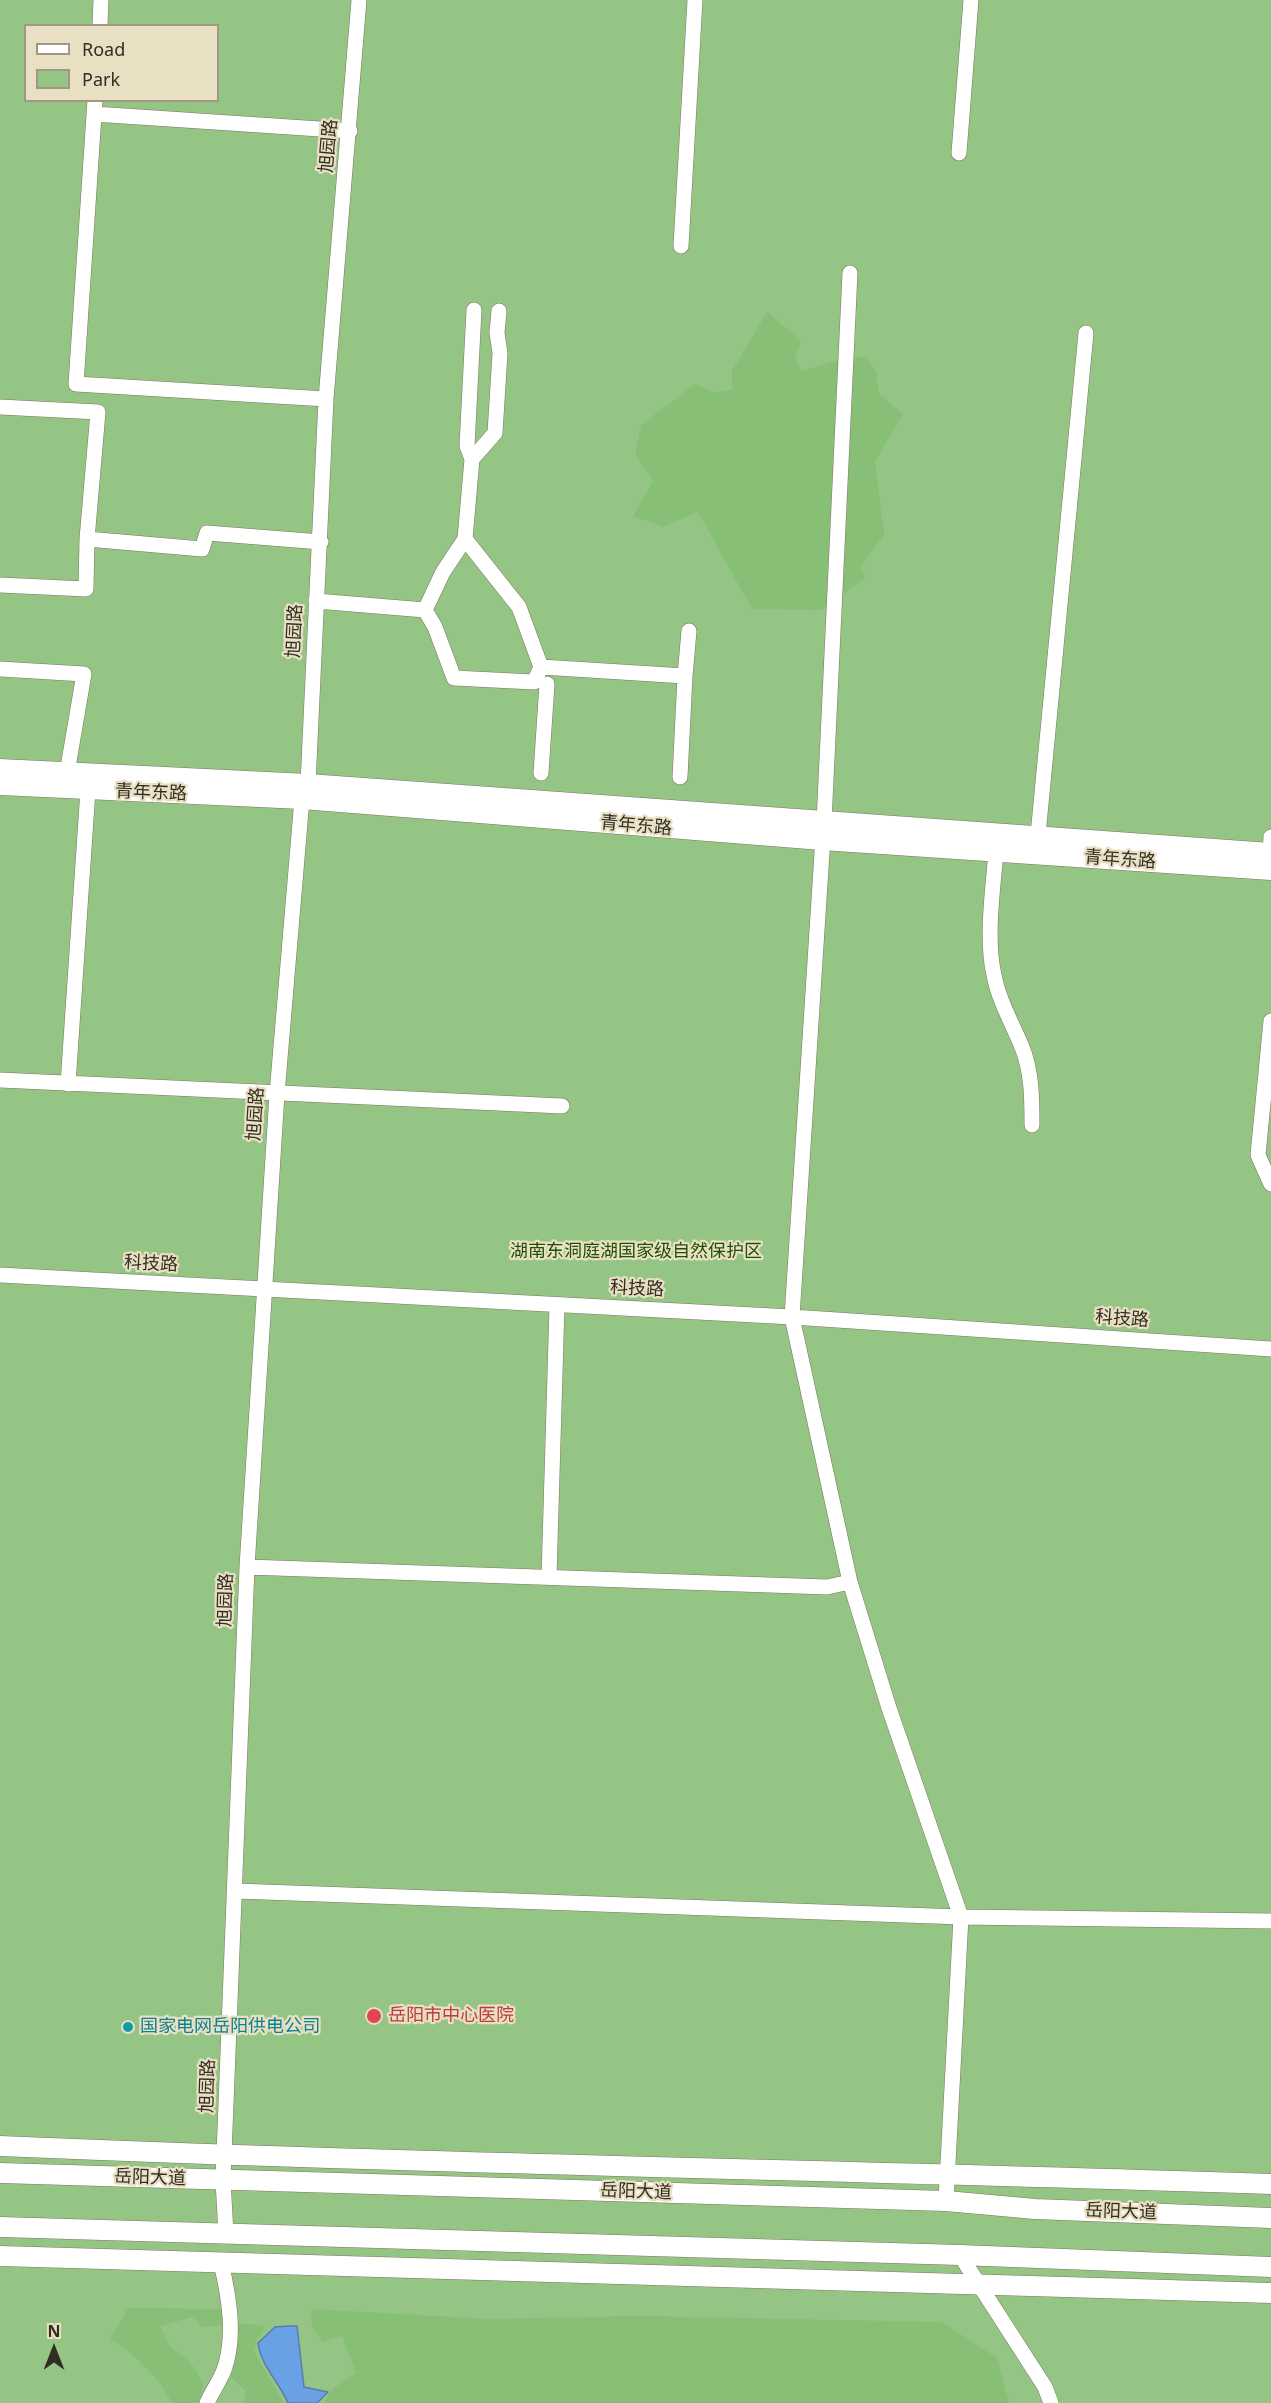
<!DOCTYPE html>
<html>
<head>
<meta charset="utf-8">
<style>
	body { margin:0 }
	#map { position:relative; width:1271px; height:2403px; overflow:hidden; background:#e9dfc3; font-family:"Noto Sans",sans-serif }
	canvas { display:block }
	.legend { position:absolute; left:24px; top:24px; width:195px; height:78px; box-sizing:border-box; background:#e9dfc3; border:2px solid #a09883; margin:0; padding:8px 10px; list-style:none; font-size:18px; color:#322e24 }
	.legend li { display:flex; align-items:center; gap:12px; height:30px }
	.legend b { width:30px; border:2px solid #a09883 }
	.north { position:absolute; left:24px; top:2319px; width:60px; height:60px; -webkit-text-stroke:4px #e9dfc3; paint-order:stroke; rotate:0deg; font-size:16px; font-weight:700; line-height:24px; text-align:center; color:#322e24 }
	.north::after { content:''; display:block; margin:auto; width:21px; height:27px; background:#322e24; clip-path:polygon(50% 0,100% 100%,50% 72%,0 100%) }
</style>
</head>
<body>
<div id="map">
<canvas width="1271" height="2403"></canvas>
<ul class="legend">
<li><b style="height:8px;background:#fff"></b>Road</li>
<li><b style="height:16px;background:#94c584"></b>Park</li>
</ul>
<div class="north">N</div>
</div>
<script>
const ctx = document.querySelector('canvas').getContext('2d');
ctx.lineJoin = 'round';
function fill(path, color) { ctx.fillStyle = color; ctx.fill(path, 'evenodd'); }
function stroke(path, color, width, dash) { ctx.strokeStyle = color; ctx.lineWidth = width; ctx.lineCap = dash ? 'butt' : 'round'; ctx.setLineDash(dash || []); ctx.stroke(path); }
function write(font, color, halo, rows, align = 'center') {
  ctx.font = font + ' "Noto Sans","Noto Sans SC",sans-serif'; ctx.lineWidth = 4.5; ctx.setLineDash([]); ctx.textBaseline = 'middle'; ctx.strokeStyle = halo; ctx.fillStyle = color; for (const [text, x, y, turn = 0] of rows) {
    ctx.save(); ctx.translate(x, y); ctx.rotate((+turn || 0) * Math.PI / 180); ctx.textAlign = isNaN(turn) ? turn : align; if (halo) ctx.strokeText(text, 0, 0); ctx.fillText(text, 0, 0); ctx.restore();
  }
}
fill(new Path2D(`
	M0,0H1271V2403H0ZM26,26H218V100H26Z`), '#94c584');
fill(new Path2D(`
	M767,312L801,341L795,358L801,371L842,359L866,356L876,371L879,394L903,414L875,461L884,535L861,566L865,578L821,610L752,609L698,512L663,527L633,516L653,481L635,454L641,425L695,384L714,393L732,389V371Z
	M125,2308L222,2309L226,2325L201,2327L193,2317L160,2326L170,2347L189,2361L197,2372L203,2386L199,2403H172C158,2376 136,2355 110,2339L124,2316Z
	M311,2309L489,2319L639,2316L942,2322L997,2358L1009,2403H323L334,2388L356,2373L342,2336L322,2342L312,2326Z
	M237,2323L266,2326L257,2339L254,2352L284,2403H243L246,2391L231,2377L239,2337Z`), '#88bf76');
const water = new Path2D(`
	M289,2326H297L304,2387L328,2392L317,2403H288C279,2382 261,2366 258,2343L275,2327Z`);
fill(water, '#6aa1e5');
stroke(water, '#597eab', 1.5);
const minor = new Path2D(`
	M100,26L101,0
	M95,100L76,384L326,399
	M94,114L350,131
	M959,153L971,0
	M681,246L695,0
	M850,273L824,822L792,1317L850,1582L889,1708L961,1917L946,2201
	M0,407L98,412L87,539L202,549L207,533L321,542
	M472,459L495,433L500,353L497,333L499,311
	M0,585L86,589L87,539
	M316,601L425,610L443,572L465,539L472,459L467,446L474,310
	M425,610L435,627L454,678L534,682L541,667L519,607L465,539
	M541,667L685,676L680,777
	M0,669L84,674L67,773
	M685,676L689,631
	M541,773L547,684
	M1038,835L1086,333
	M997,841C994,881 985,937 994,975C999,1001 1012,1023 1022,1047C1032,1072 1032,1099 1032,1125
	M1270,852L1271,837
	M1271,1021L1258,1155L1271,1184
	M0,1080L562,1106
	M68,1084L88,790
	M0,1275L792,1317L1271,1349
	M247,1567L827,1587L850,1582
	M549,1577L557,1305
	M236,1891L961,1917L1271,1921
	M226,2234L223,2180L247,1567L277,1094L302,799L308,784L326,399L359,0
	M960,2255L1045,2387L1051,2403
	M207,2403C212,2391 220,2381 224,2370C236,2337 229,2296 221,2263`);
const major = new Path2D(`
	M0,769L308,784L1271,853
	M0,785L302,799L822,840L1271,870
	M0,2146C423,2164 847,2170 1271,2184
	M0,2173L946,2201L1035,2209L1271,2218
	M0,2227L960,2255L1271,2267
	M0,2256L1271,2293`);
stroke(minor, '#7e755c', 16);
stroke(major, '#7e755c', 21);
stroke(minor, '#fff', 15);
stroke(major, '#fff', 20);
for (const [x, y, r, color] of [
	[374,2016,8,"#e0444e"],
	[128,2027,6,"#0f9aa8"]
]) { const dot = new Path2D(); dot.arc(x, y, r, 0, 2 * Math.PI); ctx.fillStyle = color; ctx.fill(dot); stroke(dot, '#e9dfc3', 2); }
write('18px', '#322e24', '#e9dfc3', [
	["旭园路",329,146,-85],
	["旭园路",295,631,-87],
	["青年东路",151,793,2],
	["青年东路",636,826,5],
	["青年东路",1120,860,4],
	["旭园路",256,1114,-86],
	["科技路",151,1264,3],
	["科技路",637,1289,3],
	["科技路",1122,1319,4],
	["旭园路",226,1600,-88],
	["旭园路",208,2086,-88],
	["岳阳大道",150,2178,2],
	["岳阳大道",636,2192,2],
	["岳阳大道",1121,2212,2]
]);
write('18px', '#1e5102', '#e9dfc3', [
	["湖南东洞庭湖国家级自然保护区",636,1252]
]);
write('18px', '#be3a42', '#e9dfc3', [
	["岳阳市中心医院",388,2016]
], 'left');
write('18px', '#0d838f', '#e9dfc3', [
	["国家电网岳阳供电公司",140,2027]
], 'left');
</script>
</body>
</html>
